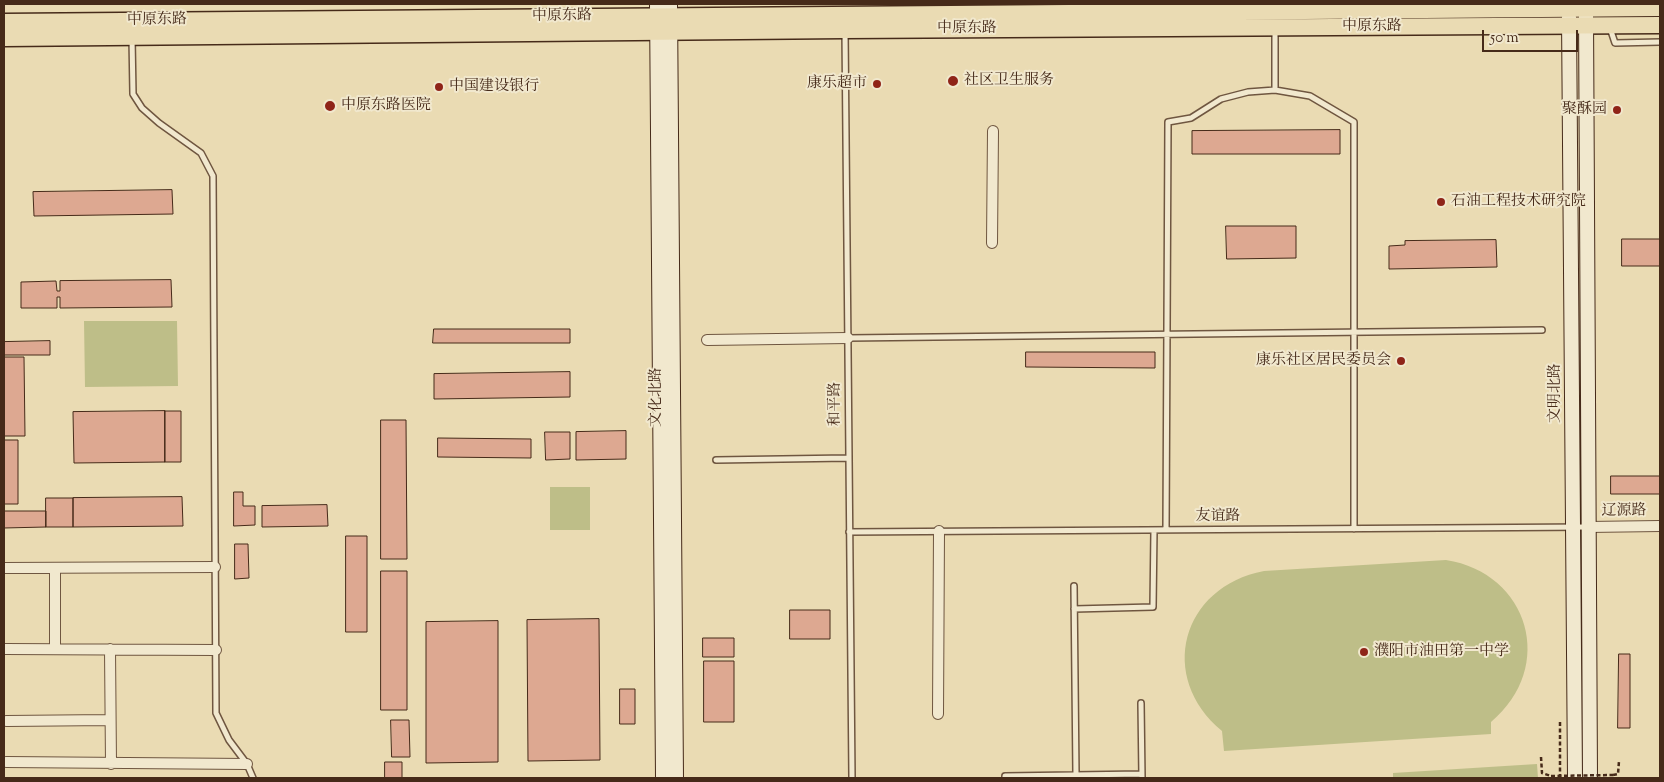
<!DOCTYPE html>
<html>
<head>
<meta charset="utf-8">
<style>
	body { margin:0 }
	#map { position:relative; width:1664px; height:782px; overflow:hidden; background:#eadbb3; font-family:"Sorts Mill Goudy",serif }
	canvas { display:block }
	.frame { position:absolute; inset:0; border:5px solid #462a19; pointer-events:none }
	.scale { position:absolute; left:1482px; top:30px; width:96px; height:22px; box-sizing:border-box; border:2px solid #462a19; border-top:0; padding-left:6px; font-size:15px; line-height:18px; white-space:nowrap; color:#462a19; -webkit-text-stroke:4px #f1e8ce; paint-order:stroke }
</style>
</head>
<body>
<div id="map">
<canvas width="1664" height="782"></canvas>
<div class="frame"></div>
<div class="scale">50 m</div>
</div>
<script>
const ctx = document.querySelector('canvas').getContext('2d');
ctx.lineJoin = 'round';
function fill(path, color) { ctx.fillStyle = color; ctx.fill(path, 'evenodd'); }
function stroke(path, color, width, dash) { ctx.strokeStyle = color; ctx.lineWidth = width; ctx.lineCap = dash ? 'butt' : 'round'; ctx.setLineDash(dash || []); ctx.stroke(path); }
function write(font, color, halo, rows, align = 'center') {
  ctx.font = font + ' "Sorts Mill Goudy","Noto Serif SC",serif'; ctx.lineWidth = 4; ctx.setLineDash([]); ctx.textBaseline = 'middle'; ctx.strokeStyle = halo; ctx.fillStyle = color; for (const [text, x, y, turn = 0] of rows) {
    ctx.save(); ctx.translate(x, y); ctx.rotate((+turn || 0) * Math.PI / 180); ctx.textAlign = isNaN(turn) ? turn : align; if (halo) ctx.strokeText(text, 0, 0); ctx.fillText(text, 0, 0); ctx.restore();
  }
}
fill(new Path2D(`
	M84,321H177L178,386L85,387Z
	M550,487H590V530H550Z
	M1446,560C1529,573 1557,667 1491,722V734L1224,751L1222,731C1157,677 1181,587 1264,571Z
	M1537,764L1538,778H1393V773Z`), '#bebe88');
const building = new Path2D(`
	M1340,130V154H1192V131Z
	M172,190L173,214L34,216L33,192Z
	M1226,226H1296V258L1227,259Z
	M1622,239H1660V266H1622Z
	M1496,240L1497,267L1389,269V246L1405,245V241Z
	M171,280L172,307L60,308V297H57V308H21V282L56,281L57,291H60V281Z
	M434,329H570V343H433Z
	M50,341V355H4V342Z
	M1026,352H1155V368L1026,367Z
	M4,357H24L25,436H4Z
	M570,372V397L434,399V374Z
	M165,411V462L74,463L73,412Z
	M165,411H181V462H165Z
	M381,420H406L407,559H381Z
	M626,431V459L576,460V432Z
	M545,432H570V459L546,460Z
	M438,438L531,439V458L438,457Z
	M4,440H18V504H4Z
	M1611,476H1660V494H1611Z
	M234,492H243V506H255V525L234,526Z
	M182,497L183,526L73,527V498Z
	M46,498H73V527H46Z
	M327,505L328,526L262,527V506Z
	M4,511H46V527L4,528Z
	M346,536H367V632H346Z
	M235,544H248L249,578L235,579Z
	M381,571H407V710H381Z
	M790,610H830V639H790Z
	M599,619L600,760L528,761L527,620Z
	M498,621V762L426,763V622Z
	M703,638H734V657H703Z
	M1619,654H1630V728H1618Z
	M704,661H734V722H704Z
	M620,689H635V724H620Z
	M391,720H409L410,757H392Z
	M385,762H402V778H385Z`);
fill(building, '#dda891');
stroke(building, '#462a19', 1);
const lane = new Path2D(`
	M1610,28L1615,43L1660,42
	M1275,30V90
	M845,31L852,778
	M132,38L133,94L142,108L159,123L201,153L213,176L216,713L229,740L247,764L253,778
	M848,338L1542,330
	M716,460L848,458
	M1166,530L1168,122L1191,118L1221,99L1248,92L1275,90L1310,96L1354,122V529
	M849,532L1588,527
	M1074,586L1076,775
	M1074,609L1153,607L1154,530
	M1141,703L1142,778
	M1005,778V776L1142,774`);
const street = new Path2D(`
	M992,243L993,131
	M707,340L848,338
	M1588,527L1660,526
	M4,568L215,567
	M5,649L216,650
	M55,649V568
	M110,649L111,764
	M938,714L939,531
	M6,721L110,720
	M6,762L247,764`);
const secondary = new Path2D(`
	M657,4L663,778
	M670,4L676,778
	M1586,14L1590,778
	M1569,17L1575,778`);
const primary = new Path2D(`
	M4,22L1660,8
	M4,38L845,30L1660,25`);
stroke(lane, '#6f5640', 8);
stroke(street, '#6f5640', 12);
stroke(secondary, '#462a19', 16);
stroke(primary, '#462a19', 19);
stroke(new Path2D(`
	M1541,757L1542,773L1551,776
	M1613,775L1618,774L1619,761
	M1560,778V720`), '#462a19', 2.5, [4, 2.5]);
stroke(lane, '#f1e8ce', 5);
stroke(street, '#f1e8ce', 10);
stroke(secondary, '#f1e8ce', 14);
stroke(primary, '#eadbb3', 16);
stroke(new Path2D(`
	M1551,776L1613,775`), '#462a19', 2.5, [4, 2.5]);
for (const [x, y, r, color] of [
	[953,81,6,"#8f2418"],
	[877,84,5,"#8f2418"],
	[439,87,5,"#8f2418"],
	[330,106,6,"#8f2418"],
	[1617,110,5,"#8f2418"],
	[1441,202,5,"#8f2418"],
	[1401,361,5,"#8f2418"],
	[1364,652,5,"#8f2418"]
]) { const dot = new Path2D(); dot.arc(x, y, r, 0, 2 * Math.PI); ctx.fillStyle = color; ctx.fill(dot); stroke(dot, '#f1e8ce', 2); }
write('15px', '#462a19', '#f1e8ce', [
	["中原东路",562,17,-1],
	["中原东路",157,21,-1],
	["中原东路",1372,27],
	["中原东路",967,29],
	["文明北路",1556,393,-90],
	["文化北路",657,397,-90],
	["和平路",836,404,-90],
	["辽源路",1624,512,-1],
	["友谊路",1218,517]
]);
write('15px', '#462a19', '#f1e8ce', [
	["社区卫生服务",964,81],
	["康乐超市",867,84,"right"],
	["中国建设银行",449,87],
	["中原东路医院",341,106],
	["聚酥园",1607,110,"right"],
	["石油工程技术研究院",1451,202],
	["康乐社区居民委员会",1391,361,"right"],
	["濮阳市油田第一中学",1374,652]
], 'left');
</script>
</body>
</html>
